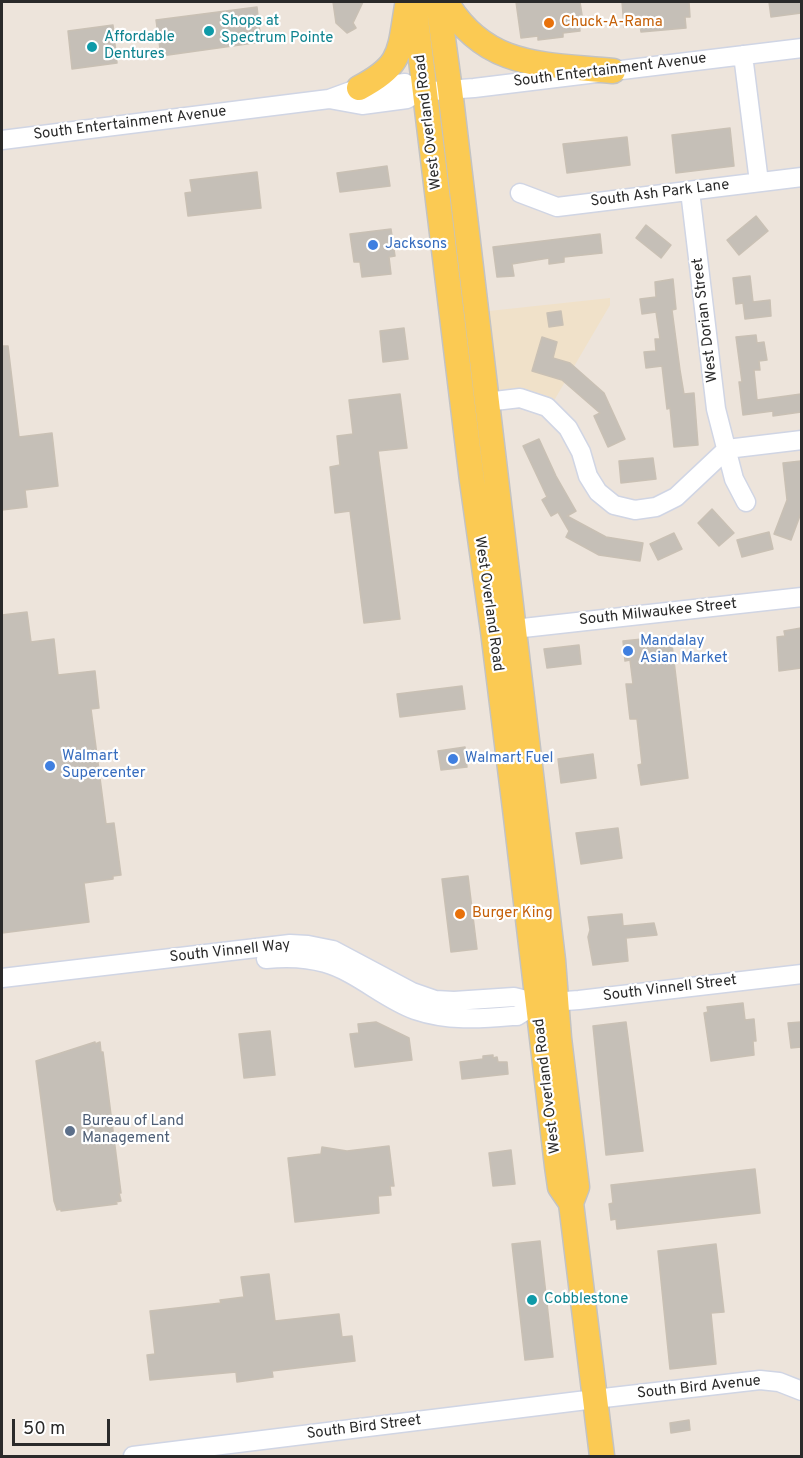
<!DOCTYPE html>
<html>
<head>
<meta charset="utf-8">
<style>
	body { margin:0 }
	#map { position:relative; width:803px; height:1458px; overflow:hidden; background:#ede4db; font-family:Overpass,sans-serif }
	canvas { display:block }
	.frame { position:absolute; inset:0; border:3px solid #2a2a2a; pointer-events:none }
	.scale { position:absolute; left:12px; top:1419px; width:98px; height:27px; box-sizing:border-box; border:3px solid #2a2a2a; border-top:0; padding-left:8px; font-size:18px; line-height:21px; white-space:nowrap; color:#2a2a2a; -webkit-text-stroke:4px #fff; paint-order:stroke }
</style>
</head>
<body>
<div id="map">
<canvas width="803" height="1458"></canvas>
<div class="frame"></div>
<div class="scale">50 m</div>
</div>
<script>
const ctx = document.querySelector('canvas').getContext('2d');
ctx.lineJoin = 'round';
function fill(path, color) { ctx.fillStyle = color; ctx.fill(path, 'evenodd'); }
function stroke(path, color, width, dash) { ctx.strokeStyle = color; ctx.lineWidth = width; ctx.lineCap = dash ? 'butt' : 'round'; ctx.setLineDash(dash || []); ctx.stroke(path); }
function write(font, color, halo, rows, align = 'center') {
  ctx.font = font + ' Overpass,sans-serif'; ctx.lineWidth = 4.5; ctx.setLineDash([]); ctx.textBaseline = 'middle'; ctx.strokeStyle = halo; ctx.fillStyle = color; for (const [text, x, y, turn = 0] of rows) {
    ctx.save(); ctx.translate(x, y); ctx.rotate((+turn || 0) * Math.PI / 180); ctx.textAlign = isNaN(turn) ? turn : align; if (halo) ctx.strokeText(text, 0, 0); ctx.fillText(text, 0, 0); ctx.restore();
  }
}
fill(new Path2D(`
	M610,298V305L552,404L529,393L498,390L489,311Z`), '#f0e1c9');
const building = new Path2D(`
	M333,2H363L353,23L356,28L347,33L336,23Z
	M516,2H580L582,15H578L580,31L563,33V37L538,40V36L521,38Z
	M622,2H689L690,17H685L686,28L641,32L640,25L624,27Z
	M769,2H801V13L771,17Z
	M257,7L261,42L161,56L156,20Z
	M113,25L117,63L72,69L68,31Z
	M730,128L734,166L676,173L672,135Z
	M627,137L630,165L567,173L563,144Z
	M387,166L390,186L340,192L337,173Z
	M257,172L261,208L188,216L185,193L192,192L190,180Z
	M756,216L768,231L739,255L727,240Z
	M646,225L671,245L661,258L636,238Z
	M391,229L395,256L389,257L391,274L362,277L360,262H354L350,234Z
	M600,234L602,253L564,257V262L549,264V258L512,264L514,276L497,277L493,247Z
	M750,276L753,302L770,300L771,316L745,319L743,303L736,304L733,278Z
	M673,279L676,309L672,310L680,370L684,394L694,393L698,445L674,447L670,408L667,409L662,366L646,368L644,352L656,351L655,339H660L656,312L642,314L640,299L656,297L655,282Z
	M561,311L563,325L549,327L547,313Z
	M404,328L408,359L383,362L380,331Z
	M756,335L757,343L764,342L767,360L759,361L760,370H754L757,400L801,394V412L773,416V411L743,415L739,382H742L736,337Z
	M542,337L557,342L553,358L570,363L604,393L625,439L608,447L594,416L600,413L562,380L532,371Z
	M2,346H8L19,437L52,433L58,486L25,490L27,507L2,510Z
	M400,394L407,448L378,451L400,619L364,623L350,511L335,513L330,467L340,465L337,436L353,434L349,400Z
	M539,439L556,476L576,511L567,516L606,537L643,543L640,561L599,555L566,537L569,531L558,512L551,516L542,500L547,497L523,446Z
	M653,458L656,479L621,483L619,461Z
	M801,461V513L791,540L774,534L787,500L783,463Z
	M712,509L734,533L719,546L698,523Z
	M769,532L773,549L742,557L737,540Z
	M674,533L682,549L658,560L650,544Z
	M27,612L31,642L54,639L58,675L95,671L99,708L91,709L106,824L114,823L121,875L113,876V879L84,883L89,922L2,933V615Z
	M801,628V668L779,671L777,637L785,636L784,631Z
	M671,636L688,778L641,785L638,765L642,764L637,719H630L626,684H633L630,660L625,661L623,641Z
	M579,645L581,664L547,668L544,649Z
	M462,686L465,709L400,717L397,694Z
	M465,747L467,767L441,770L438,751Z
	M593,754L596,778L561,783L558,759Z
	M618,828L622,858L581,864L576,833Z
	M468,876L477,949L451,952L442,879Z
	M622,914L623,926L654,923L657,935L626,938L628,961L593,965L588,937L590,930L588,917Z
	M743,1003L745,1020L754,1019L756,1041H753L754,1055L711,1061L704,1013L708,1012L707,1007Z
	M376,1022L409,1038L412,1060L355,1067L350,1034L359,1033L358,1024Z
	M626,1022L643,1151L606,1155L593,1026Z
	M801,1022V1047L791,1048L788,1023Z
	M270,1031L275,1075L244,1078L239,1034Z
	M95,1042V1044L100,1042L101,1052H103L121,1193H119L121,1201L116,1202L117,1204L61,1211V1209L57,1210L54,1201L36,1061Z
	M493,1055V1058L497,1057L498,1062H507L508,1074L462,1079L460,1062L483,1059V1056Z
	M389,1146L394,1186H390L391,1195L378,1196L379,1213L295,1222L288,1158L321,1154L322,1147L347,1151Z
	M511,1150L515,1184L493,1186L489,1153Z
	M755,1169L760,1213L617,1229L616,1219L611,1220L609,1204L613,1203L611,1185Z
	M540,1241L553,1357L525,1360L512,1244Z
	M716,1244L724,1312L711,1313L716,1364L670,1369L658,1251Z
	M269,1274L275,1321L339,1314L342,1337L352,1336L355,1361L272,1371L273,1377L237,1382L236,1372L150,1380L147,1355L155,1354L150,1311L221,1303L220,1300L244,1297L241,1277Z
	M689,1420L690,1430L671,1433L670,1423Z`);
fill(building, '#c5bfb7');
stroke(building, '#c9c0b4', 1.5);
const minor = new Path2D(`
	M743,55L759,182
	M329,99L362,105L407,99L419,92L474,88L802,48
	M2,140L329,99L359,88L405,83L419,92
	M690,191L716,409L734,479L746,502
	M520,193L557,207L802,177
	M486,402L520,398L547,407L568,428L581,452L588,476L598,492L614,505L635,510L656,507L676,497L727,449L802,440
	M514,629L802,597
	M266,959C286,957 305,957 325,963C357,972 384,999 415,1010C447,1021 480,1019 512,1016H517L538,1003
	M2,978L290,944L308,945L333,950L412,992L435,1000L454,1001L514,997L538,1003L579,1000L802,974
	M133,1456L595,1399L760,1380L779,1382L802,1391`);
const major = new Path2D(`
	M414,2L472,481L493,631L516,817L557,1166L560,1187L571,1203
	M438,2L450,90L553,960L559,1038L577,1187L571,1203L602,1456
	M446,2C486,69 544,64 613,71
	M359,88C403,65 399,52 407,6`);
stroke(minor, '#d0d5e4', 21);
stroke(major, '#c3c3c3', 27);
stroke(minor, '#fff', 18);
stroke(major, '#fbca53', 24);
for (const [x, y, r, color] of [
	[549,23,6,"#e8710a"],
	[209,31,6,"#0f9aa8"],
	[92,47,6,"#0f9aa8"],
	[373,245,6,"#3f7fe0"],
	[628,651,6,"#3f7fe0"],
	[453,759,6,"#3f7fe0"],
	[50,766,6,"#3f7fe0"],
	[460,914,6,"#e8710a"],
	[70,1131,6,"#5c6f8a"],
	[532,1300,6,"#0f9aa8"]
]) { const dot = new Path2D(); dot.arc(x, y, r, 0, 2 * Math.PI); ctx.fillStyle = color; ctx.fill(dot); stroke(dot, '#fff', 2); }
write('15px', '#0d838f', '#fff', [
	["Shops at",221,22],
	["Spectrum Pointe",221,39],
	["Affordable",104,38],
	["Dentures",104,55],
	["Cobblestone",544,1300]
], 'left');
write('15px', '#c56008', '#fff', [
	["Chuck-A-Rama",561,23],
	["Burger King",472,914]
], 'left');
write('15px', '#2a2a2a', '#fff', [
	["South Entertainment Avenue",610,71,-7],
	["West Overland Road",429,122,-97],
	["South Entertainment Avenue",130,124,-7],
	["South Ash Park Lane",660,194,-7],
	["West Dorian Street",706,320,-97],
	["West Overland Road",488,604,82],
	["South Milwaukee Street",658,613,-6],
	["South Vinnell Way",230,952,-6],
	["South Vinnell Street",670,989,-7],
	["West Overland Road",548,1086,-97],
	["South Bird Avenue",699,1388,-6],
	["South Bird Street",364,1428,-7]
]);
write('15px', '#366cbe', '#fff', [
	["Jacksons",385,245],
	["Mandalay",640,642],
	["Asian Market",640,659],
	["Walmart",62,757],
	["Supercenter",62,774],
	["Walmart Fuel",465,759]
], 'left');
write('15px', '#4e5e75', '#fff', [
	["Bureau of Land",82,1122],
	["Management",82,1139]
], 'left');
</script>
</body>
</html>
